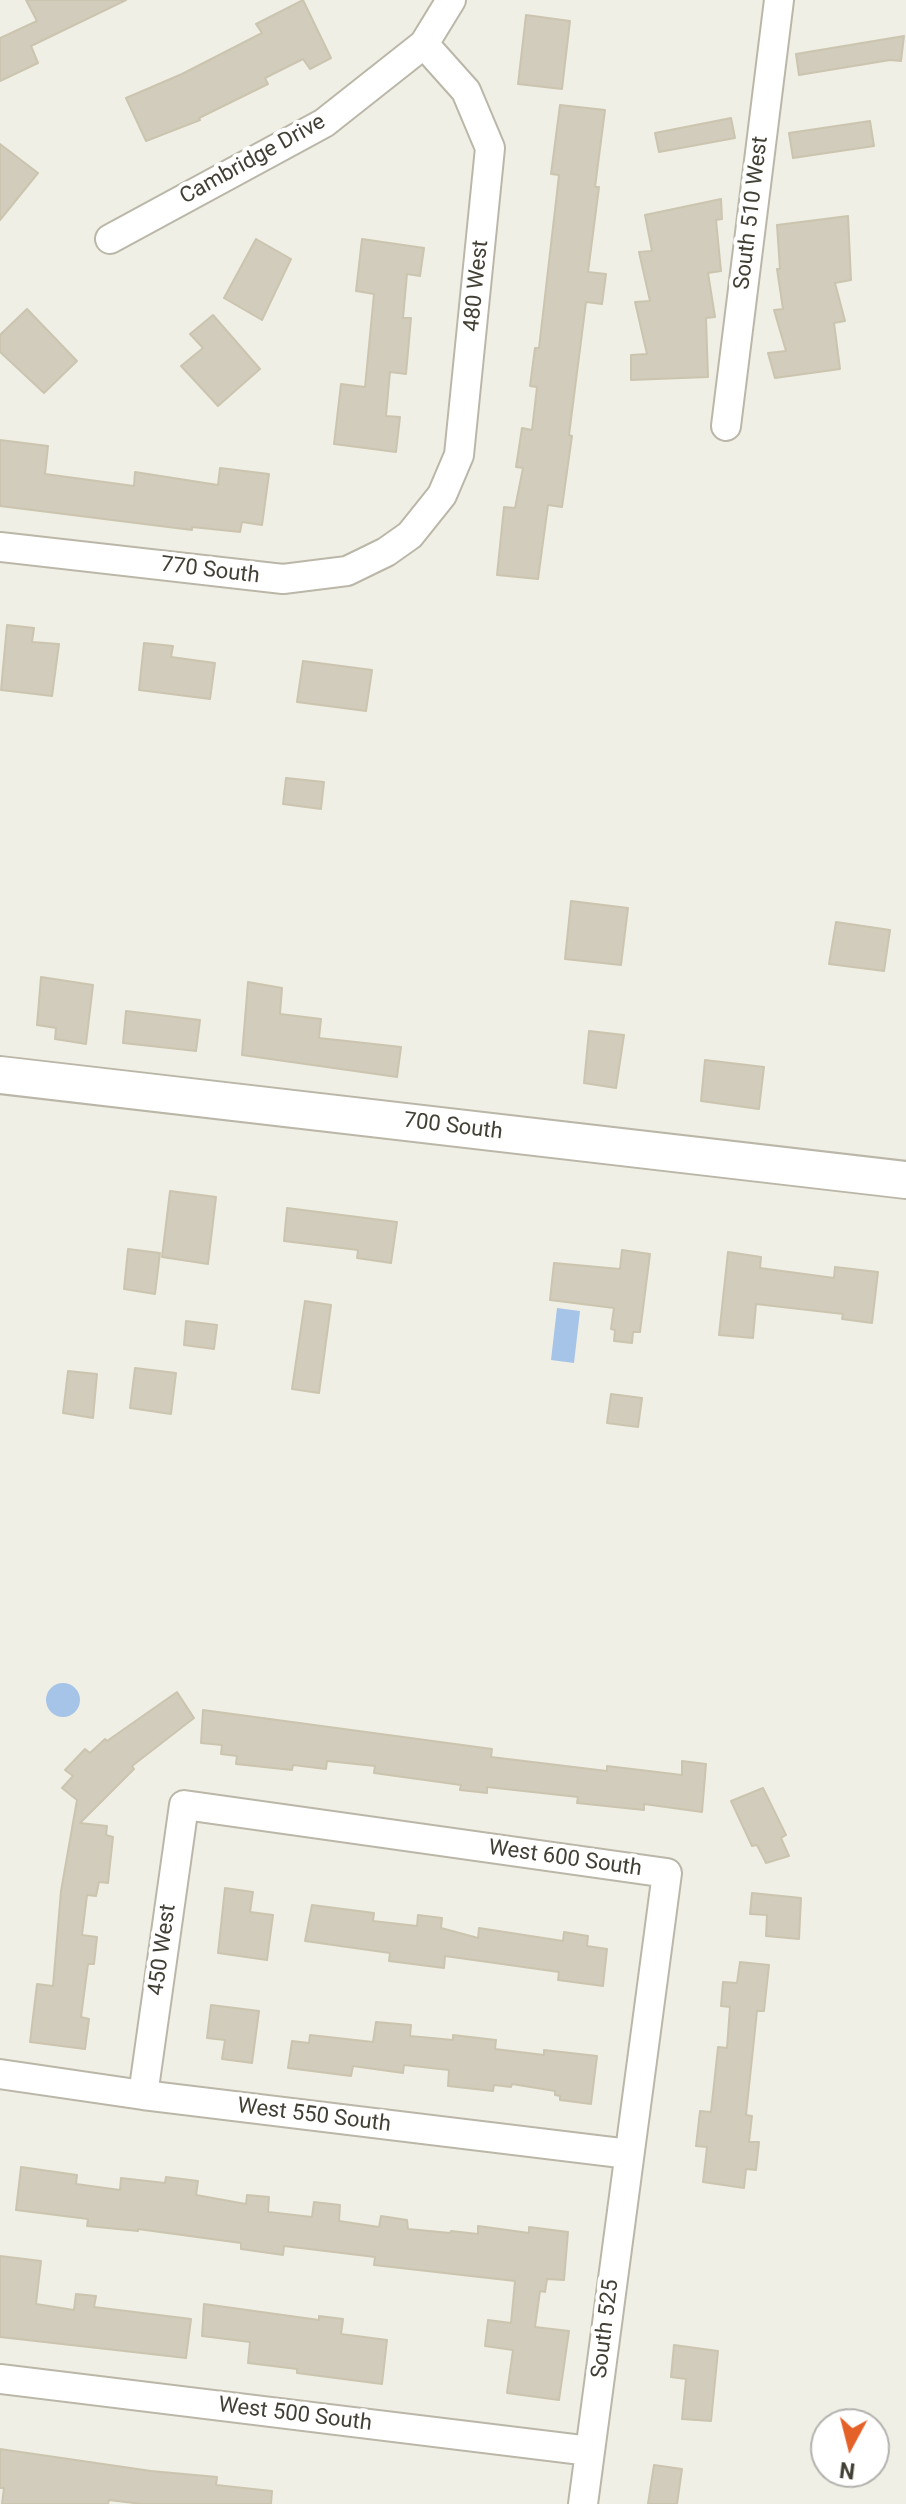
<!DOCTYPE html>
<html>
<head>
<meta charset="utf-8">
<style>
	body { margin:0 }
	#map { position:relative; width:906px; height:2504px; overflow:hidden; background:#f0efe5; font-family:Roboto,sans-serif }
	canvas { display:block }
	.north { position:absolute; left:810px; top:2408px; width:80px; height:80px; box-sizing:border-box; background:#fff; border:2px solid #b3b2ae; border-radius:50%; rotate:187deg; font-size:22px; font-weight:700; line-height:32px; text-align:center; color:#423f35 }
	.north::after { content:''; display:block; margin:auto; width:28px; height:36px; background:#e46128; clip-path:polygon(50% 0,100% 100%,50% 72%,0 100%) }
</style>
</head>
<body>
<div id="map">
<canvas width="906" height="2504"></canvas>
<div class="north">N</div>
</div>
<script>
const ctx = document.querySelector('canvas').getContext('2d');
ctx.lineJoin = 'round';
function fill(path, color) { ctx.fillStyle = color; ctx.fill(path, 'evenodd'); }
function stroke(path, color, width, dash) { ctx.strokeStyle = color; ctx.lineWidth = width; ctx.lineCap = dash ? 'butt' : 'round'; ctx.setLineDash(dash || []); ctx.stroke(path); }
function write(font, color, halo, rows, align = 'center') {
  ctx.font = font + ' Roboto,sans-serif'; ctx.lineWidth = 8; ctx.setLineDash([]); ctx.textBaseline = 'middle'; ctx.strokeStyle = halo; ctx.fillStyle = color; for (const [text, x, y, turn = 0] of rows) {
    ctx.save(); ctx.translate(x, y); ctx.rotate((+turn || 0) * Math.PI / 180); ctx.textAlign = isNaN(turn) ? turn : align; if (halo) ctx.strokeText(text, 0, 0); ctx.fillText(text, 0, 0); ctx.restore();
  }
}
fill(new Path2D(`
	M557,1308L580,1311L574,1363L551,1360Z
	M46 1700a17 17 0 1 1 34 0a17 17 0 1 1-34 0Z`), '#a6c3e8');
const building = new Path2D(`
	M26,0H126L31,46L38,63L0,81V38L37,21Z
	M303,0L331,58L310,69L303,59L265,78L268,84L199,118L200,120L146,141L126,98L182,74L262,33L256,24Z
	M526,15L570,21L562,89L518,84Z
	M904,36L901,61L890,60L799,75L796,54Z
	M560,105L605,110L595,187H599L588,272L606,274L602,304L586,302L569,435L572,436L562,507L548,505L538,579L497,575L504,507L515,508L523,468L516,467L522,428L532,430L537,387L530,386L535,348H539L559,175L551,174Z
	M731,118L735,138L659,152L655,133Z
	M870,121L874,146L793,158L789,133Z
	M0,144L38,173L0,220Z
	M721,199L722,219L716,220L721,271L708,273L715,317L706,318L708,377L631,380V355L647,354L635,302L650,301L639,252L652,251L645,215Z
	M848,216L851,280L835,283L845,321L834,323L840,369L775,378L768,353L786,351L774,310L783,309L777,269H780L777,225Z
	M256,239L291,259L262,320L224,298Z
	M362,239L424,248L420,276L407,274L403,318H411L406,374L390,372L386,416L400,417L396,452L334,444L341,384L365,387L374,294L356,291Z
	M27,309L77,361L44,393L0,352V335Z
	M213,315L260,369L218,406L181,366L203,348L190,334Z
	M0,440L48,446L45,474L134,486L135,472L218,485L220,468L269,474L262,525L242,522L240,532L192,527V530L0,506Z
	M7,625L34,628L32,642L59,644L52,696L1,690Z
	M144,643L173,646L171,657L215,663L210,699L139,690Z
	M303,661L372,670L366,711L297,702Z
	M286,778L324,782L321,809L283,804Z
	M571,901L628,908L621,965L565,959Z
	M836,922L890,930L884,971L829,964Z
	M41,977L93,985L86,1044L55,1039L56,1028L37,1025Z
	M248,982L282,988L280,1014L321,1019L319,1038L401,1047L397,1077L242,1055Z
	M126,1011L200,1020L196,1051L123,1043Z
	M589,1031L624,1035L616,1088L584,1083Z
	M705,1060L764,1067L759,1109L701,1101Z
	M170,1191L216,1197L208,1264L162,1257Z
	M287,1208L397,1222L391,1263L357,1258L358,1250L284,1241Z
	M128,1249L160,1253L155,1294L124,1289Z
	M622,1250L650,1254L640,1332H633L632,1343L614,1341L615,1330L611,1329L614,1308L550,1300L554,1263L620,1269Z
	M728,1252L761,1257L760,1268L834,1278L835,1267L878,1272L872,1323L842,1319L843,1314L756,1304L753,1338L719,1335Z
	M305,1301L331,1305L319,1393L292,1389Z
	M186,1321L217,1325L214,1349L184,1345Z
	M135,1368L176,1373L171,1414L130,1408Z
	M68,1371L97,1374L93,1418L63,1413Z
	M611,1394L642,1398L638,1427L607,1423Z
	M177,1692L194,1718L132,1766L134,1769L80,1823L107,1826L106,1835L113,1837L108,1883L99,1882L96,1896L87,1895L82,1935L97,1937L94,1964H88L81,2017L89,2019L85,2049L30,2042L37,1984L53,1986L61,1891L77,1800L62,1788L73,1776L65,1770L85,1749L90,1753L105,1739L107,1741Z
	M203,1710L492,1749L491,1757L607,1771V1766L682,1775V1761L706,1764L702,1812L644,1804V1810L577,1803L578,1797L487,1787V1793L460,1790L461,1785L374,1773L375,1766L327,1761L326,1769L293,1765L292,1770L236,1764L237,1756L221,1754L222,1745L201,1743Z
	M763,1788L786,1835L781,1838L789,1856L766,1863L757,1845L752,1846L731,1801Z
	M225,1888L253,1892L250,1912L273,1915L267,1960L218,1953Z
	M752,1893L801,1898L799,1939L766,1936L767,1915L750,1914Z
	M312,1905L374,1913L373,1921L417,1926L418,1915L442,1918L441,1928L478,1938L479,1928L563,1941L564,1932L588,1936L587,1946L607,1949L603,1986L558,1980L559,1972L445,1956L444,1968L389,1961L390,1953L305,1941Z
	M740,1962L769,1965L764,2011H757L746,2115L752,2116L749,2142H759L756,2170L746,2169L744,2188L703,2182L707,2147L696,2146L700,2111L711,2112L718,2047L727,2048L730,2007L721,2006L723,1982L737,1983Z
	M211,2005L259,2011L252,2063L222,2059L225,2040L207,2038Z
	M376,2022L411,2025L410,2036L453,2040V2035L496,2040L495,2049L544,2055V2050L597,2056L591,2104L560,2100V2096L555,2095V2091L512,2084L511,2087L494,2085L493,2091L448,2086L449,2070L404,2065L403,2073L353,2066L351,2076L288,2068L292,2041L309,2043L310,2035L373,2042Z
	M21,2167L77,2175L76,2184L120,2190L121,2178L165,2183L166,2177L198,2181L196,2195L246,2204L247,2195L269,2197L268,2212L312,2217L314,2202L340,2205L339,2221L379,2227L381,2216L407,2220L408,2229L450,2233L451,2231L478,2234V2226L529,2233V2227L568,2232L564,2280L547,2279L545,2292L540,2291L535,2327L569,2331L559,2400L507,2393L513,2350L485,2346L488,2320L511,2323L515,2281L374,2265L375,2257L284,2246L283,2255L241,2249V2243L138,2229V2231L87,2226L88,2219L16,2210Z
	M0,2256L41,2261L36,2304L74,2310L76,2294L96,2296L94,2307L191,2319L186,2358L0,2337Z
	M204,2304L319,2320V2316L343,2319L341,2334L387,2340L382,2384L297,2373V2369L248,2363L250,2342L202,2336Z
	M674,2345L718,2351L711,2421L682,2419L686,2379L671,2377Z
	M0,2449L151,2471L217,2477L216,2485L272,2491L271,2504H142L109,2500L108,2504H2L4,2488H0Z
	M654,2465L682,2469L677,2504H648Z`);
fill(building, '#d1ccbb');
stroke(building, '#cbc4af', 2);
const minor = new Path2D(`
	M110,239L324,123L424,44L451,0
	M726,426L779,0
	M0,547L283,579L347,571L386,552L410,535L442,495L459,455L490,148L466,91L424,44
	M0,2074L143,2095L629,2154
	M143,2095L184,1805L667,1873L583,2504
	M0,2379L590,2451`);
const tertiary = new Path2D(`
	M0,1075L906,1180`);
stroke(minor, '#bbb7a8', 32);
stroke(tertiary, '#bbb7a8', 40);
stroke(minor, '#fff', 28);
stroke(tertiary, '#fff', 36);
write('22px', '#423f35', '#fff', [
	["Cambridge Drive",253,160,-29],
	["South 510 West",752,213,-83],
	["480 West",477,286,-84],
	["770 South",210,571,7],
	["700 South",453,1127,7],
	["West 600 South",565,1859,8],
	["450 West",163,1950,-82],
	["West 550 South",314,2116,7],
	["South 525",606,2329,-83],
	["West 500 South",295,2415,7]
]);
</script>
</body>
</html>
